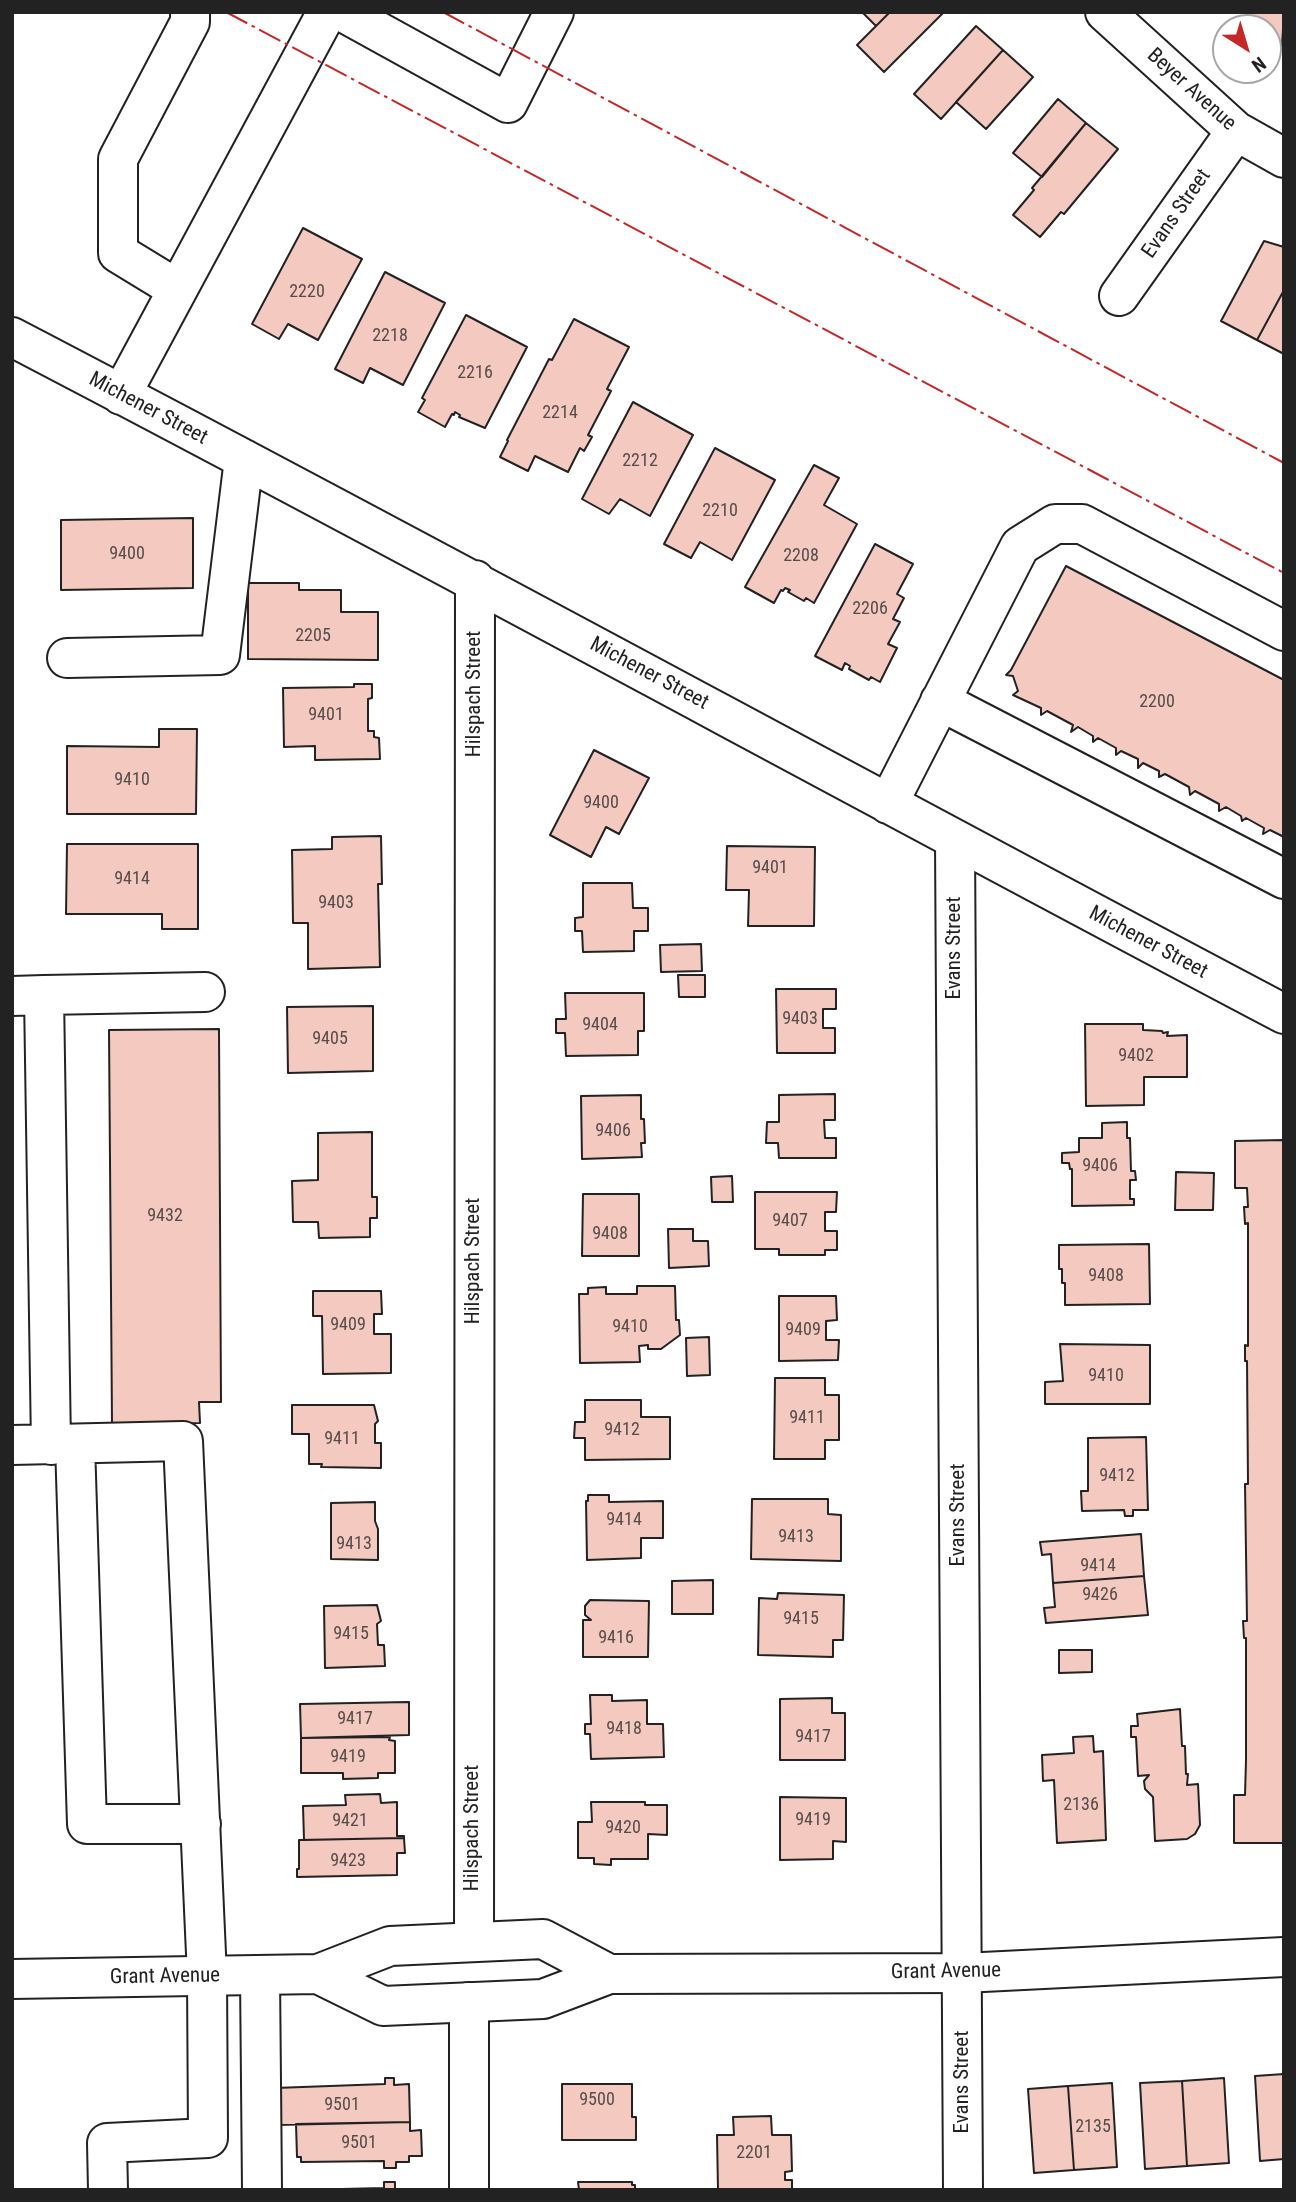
<!DOCTYPE html>
<html>
<head>
<meta charset="utf-8">
<style>
	body { margin:0 }
	#map { position:relative; width:1296px; height:2202px; overflow:hidden; background:#fff; font-family:"Roboto Condensed",sans-serif }
	canvas { display:block }
	.frame { position:absolute; inset:0; border:14px solid #222; pointer-events:none }
	.north { position:absolute; left:1212px; top:14px; width:70px; height:70px; box-sizing:border-box; background:#fff; border:2px solid #a7a7a7; border-radius:50%; rotate:143deg; font-size:19px; font-weight:700; line-height:28px; text-align:center; color:#222 }
	.north::after { content:''; display:block; margin:auto; width:24px; height:32px; background:#c62828; clip-path:polygon(50% 0,100% 100%,50% 72%,0 100%) }
</style>
</head>
<body>
<div id="map">
<canvas width="1296" height="2202"></canvas>
<div class="frame"></div>
<div class="north">N</div>
</div>
<script>
const ctx = document.querySelector('canvas').getContext('2d');
ctx.lineJoin = 'round';
function fill(path, color) { ctx.fillStyle = color; ctx.fill(path, 'evenodd'); }
function stroke(path, color, width, dash) { ctx.strokeStyle = color; ctx.lineWidth = width; ctx.lineCap = dash ? 'butt' : 'round'; ctx.setLineDash(dash || []); ctx.stroke(path); }
function write(font, color, halo, rows, align = 'center') {
  ctx.font = font + ' "Roboto Condensed",sans-serif'; ctx.lineWidth = 5; ctx.setLineDash([]); ctx.textBaseline = 'middle'; ctx.strokeStyle = halo; ctx.fillStyle = color; for (const [text, x, y, turn = 0] of rows) {
    ctx.save(); ctx.translate(x, y); ctx.rotate((+turn || 0) * Math.PI / 180); ctx.textAlign = isNaN(turn) ? turn : align; if (halo) ctx.strokeText(text, 0, 0); ctx.fillText(text, 0, 0); ctx.restore();
  }
}
const building = new Path2D(`
	M862,12H890L876,26Z
	M890,12H944L884,72L857,45Z
	M1249,12H1284L1282,46L1268,36V28H1256L1251,25L1254,21L1246,16Z
	M976,26L1003,50L941,119L914,94Z
	M1003,50L1033,77L986,129L956,102Z
	M1058,99L1086,123L1042,177L1013,153Z
	M1086,123L1118,149L1064,214L1061,212L1040,237L1013,215L1034,190L1032,188Z
	M303,228L362,259L318,340L288,324L279,339L252,324Z
	M1264,241L1284,247V290L1257,340L1221,321Z
	M385,272L445,303L403,385L370,368L363,383L335,369Z
	M1284,290V354L1257,340Z
	M466,315L527,347L485,428L459,417L460,415L455,412L454,415L452,414L445,427L418,412L425,400L422,398Z
	M574,319L629,347L607,389L611,391L588,435L592,437L584,451L580,448L568,472L535,456L528,471L500,457L508,441L507,440L549,359L552,360Z
	M633,402L693,435L650,516L620,499L609,514L582,499Z
	M715,448L775,480L732,560L700,542L691,558L664,544Z
	M814,465L839,478L824,505L857,524L814,603L806,598L804,601L788,592L790,590L785,588L783,591L781,590L774,603L745,587Z
	M193,518V588L61,590V520Z
	M875,544L913,564L897,594L904,598L893,619L900,622L888,644L897,648L880,682L871,677L869,680L849,669L850,666L845,663L842,670L815,656Z
	M1066,566L1284,680V837L1270,830L1263,834L1264,828L1246,818L1242,821L1241,816L1226,807L1219,811V804L1195,791L1190,795L1189,787L1165,774L1159,777V771L1143,763L1138,768V759L1121,751L1116,755V748L1098,738L1093,742V736L1078,727L1071,732L1073,725L1047,711L1041,715V708L1013,695L1018,691L1013,676L1006,675L1011,670Z
	M248,583H299V590H341V612H378V660L248,659Z
	M354,684H372V698L368,699V731H374V737L379,738L380,759L315,760V746L284,747L283,688L354,687Z
	M159,729H197L196,814H67V746L159,747Z
	M594,750L649,778L619,834L606,827L591,857L550,835Z
	M381,836L382,884H378L380,967L308,969V923H293L292,850L332,849V837Z
	M67,844H198V929H162V914H66Z
	M727,846L815,847L814,926H748L749,890H726Z
	M583,883H632L633,908H648V931H634V951L583,952L582,931H575V918L583,917Z
	M701,944L702,971L661,972L660,945Z
	M678,975H705V997H679Z
	M776,989H836V1009H823V1028H835V1053H777Z
	M565,993H644V1031H638V1055L566,1056L565,1033H556V1019H566Z
	M373,1006V1071L288,1073L287,1007Z
	M1085,1024H1143V1030L1162,1031L1163,1033L1168,1032L1167,1036L1187,1035V1077H1144V1105L1086,1106Z
	M219,1029L221,1402H199L200,1423L112,1424L109,1030Z
	M835,1094V1120H824L825,1138H836V1158H779L778,1143H766L767,1122H779V1095Z
	M641,1095V1119H644L645,1143H641L642,1157L582,1159L581,1096Z
	M1127,1122V1138H1130L1131,1171H1135L1136,1180H1130V1199H1134V1205L1072,1206V1169H1070L1069,1163H1062V1153L1079,1152V1138H1102V1123Z
	M372,1132V1197H377V1218H370V1237L319,1238L318,1222H293L292,1181L318,1180V1133Z
	M1284,1140V1843H1234V1795H1245L1246,1760V1638H1244L1243,1621H1247L1245,1484H1248L1247,1361H1245V1345L1248,1346V1223L1245,1224L1244,1207H1248L1247,1188H1235V1141Z
	M1176,1172L1214,1173L1213,1210H1175Z
	M732,1176L733,1202H712L711,1177Z
	M755,1192H837L836,1212H825V1231H837V1250H825V1255H779V1249H755Z
	M583,1194H639V1256H582Z
	M668,1229H693V1241H708L709,1266L669,1268Z
	M1149,1244L1150,1304L1065,1305V1283H1062V1269H1059V1245Z
	M637,1286H675L676,1320H679L680,1335L661,1349H648V1345L639,1346L640,1362L580,1363L579,1294H588V1288L606,1287V1294H637Z
	M313,1291H381L382,1314H374V1334H391V1373L323,1374L322,1316H313Z
	M779,1296H836L837,1320L826,1321V1340H839L838,1360L779,1361Z
	M709,1337L710,1375L687,1376L686,1338Z
	M1060,1344L1150,1345V1404H1045V1382L1063,1381Z
	M775,1378H825V1395H839V1440H825V1459H774Z
	M585,1400H641V1417H670V1459L585,1460V1438H574L575,1422H585Z
	M292,1405H374L378,1421L375,1424V1443H381V1468L321,1467L322,1464H309V1434H292Z
	M1146,1437L1148,1510H1133V1516H1125L1124,1510L1082,1511L1081,1491H1088V1438Z
	M588,1495H609V1502L663,1501V1538H641V1558L587,1560L586,1501H588Z
	M752,1499H828V1514L841,1515V1561L751,1559Z
	M375,1502V1521L378,1529V1560L331,1559V1503Z
	M1141,1534L1144,1576L1053,1583L1051,1554L1042,1555L1040,1542Z
	M1144,1576L1148,1615L1046,1623L1044,1608L1055,1607L1053,1583Z
	M713,1580V1614H672V1581Z
	M778,1593L844,1595L843,1640H833V1657L758,1655L759,1598L777,1599Z
	M590,1600L649,1601L648,1657H583V1620H591L585,1615V1606Z
	M377,1605L381,1621L377,1624L378,1645H384L385,1666L325,1668L324,1606Z
	M1059,1650H1092V1672L1059,1673Z
	M590,1695H612V1701L647,1700V1724H663L664,1757L591,1759L590,1734H585V1724H591Z
	M832,1698V1713H845V1760H780V1699Z
	M409,1702V1735L301,1738L300,1704Z
	M1180,1709L1182,1746H1185L1186,1774H1188L1187,1785L1198,1784L1200,1825L1195,1834L1187,1839L1155,1841L1153,1797L1145,1789L1144,1781L1149,1775L1138,1776L1136,1737H1131V1726H1138L1137,1714Z
	M1093,1736L1094,1752L1103,1751L1106,1840L1057,1843L1054,1780L1043,1781L1042,1755L1074,1753L1073,1737Z
	M390,1737L389,1740L395,1741V1773H378V1778L343,1779V1773H301V1738Z
	M380,1794L381,1803L397,1802V1836H404V1838L304,1840L303,1806L346,1805L345,1795Z
	M780,1797L846,1798V1842L833,1841V1859L780,1860Z
	M591,1802H645V1805H667V1835L648,1834V1859H611V1865L594,1864V1858H578V1822H592Z
	M404,1838L405,1853H397V1875L297,1877V1869H299V1840Z
	M1284,2074V2159L1260,2161L1255,2076Z
	M385,2078H394V2085L409,2084L410,2122L276,2125L275,2088L385,2084Z
	M1224,2078L1229,2163L1187,2166L1182,2081Z
	M1182,2081L1187,2166L1145,2169L1140,2083Z
	M1112,2083L1117,2167L1074,2170L1068,2086Z
	M562,2084H632V2117H636V2140H562Z
	M1068,2086L1074,2170L1034,2173L1028,2089Z
	M771,2116L772,2135H791L792,2171L785,2172V2180H792V2190H718L717,2135H734L733,2117Z
	M410,2122V2131L421,2130L422,2156H409V2162H396V2168H384V2161L301,2162V2157H297L296,2124Z
	M384,2182H395V2189L410,2190H300L384,2188Z
	M578,2182H632V2185H635V2190H579Z`);
fill(building, '#f3c9c0');
stroke(building, '#222', 2);
const minor = new Path2D(`
	M343,12L508,103L554,12
	M1105,12L1236,131L1284,158
	M177,289L118,253V159L190,22V12
	M1119,296L1236,131
	M12,337C438,559 859,790 1284,1014
	M121,395L327,12
	M67,658L220,655L244,459
	M940,701L1284,879
	M888,804L1020,546L1055,524H1082L1284,631
	M955,840L963,2190
	M44,995L205,992
	M12,996L44,995L51,1445
	M75,1444L87,1824H201
	M12,1445L183,1441L207,1976L208,2138L107,2143L108,2190
	M474,1942L475,580
	M260,1975L262,2190
	M469,2002V2190`);
const major = new Path2D(`
	M318,1974L383,2006L543,1999L609,1974L963,1973L1284,1957
	M12,1979L318,1974L390,1946L543,1939L609,1974`);
stroke(minor, '#222', 42);
stroke(major, '#222', 42);
stroke(minor, '#fff', 38);
stroke(major, '#fff', 38);
stroke(new Path2D(`
	M226,12L1284,573
	M443,12L1284,463`), '#c62828', 2, [24, 5, 3.5, 5]);
write('18px', '#564c4a', null, [
	["2220",307,292],
	["2218",390,336],
	["2216",475,373],
	["2214",560,413],
	["2212",640,461],
	["2210",720,511],
	["9400",127,554],
	["2208",801,556],
	["2206",870,609],
	["2205",313,636],
	["2200",1157,702],
	["9401",326,715],
	["9410",132,780],
	["9400",601,803],
	["9401",770,868],
	["9414",132,879],
	["9403",336,903],
	["9403",800,1019],
	["9404",600,1025],
	["9405",330,1039],
	["9402",1136,1056],
	["9406",613,1131],
	["9406",1100,1166],
	["9432",165,1216],
	["9407",790,1221],
	["9408",610,1234],
	["9408",1106,1276],
	["9409",348,1325],
	["9410",630,1327],
	["9409",803,1330],
	["9410",1106,1376],
	["9411",807,1418],
	["9412",622,1430],
	["9411",342,1439],
	["9412",1117,1476],
	["9414",624,1520],
	["9413",796,1537],
	["9413",354,1544],
	["9414",1098,1566],
	["9426",1100,1595],
	["9415",801,1619],
	["9415",351,1634],
	["9416",616,1638],
	["9417",355,1719],
	["9418",624,1729],
	["9417",813,1737],
	["9419",348,1757],
	["2136",1081,1805],
	["9419",813,1820],
	["9421",350,1821],
	["9420",623,1828],
	["9423",348,1861],
	["9500",597,2100],
	["9501",342,2105],
	["2135",1093,2127],
	["9501",359,2143],
	["2201",754,2153]
]);
write('21px', '#222', '#fff', [
	["Beyer Avenue",1191,90,42],
	["Evans Street",1177,214,-55],
	["Michener Street",148,409,28],
	["Michener Street",649,674,28],
	["Hilspach Street",475,694,-90],
	["Michener Street",1148,943,28],
	["Evans Street",955,948,-90],
	["Hilspach Street",474,1261,-90],
	["Evans Street",959,1515,-90],
	["Hilspach Street",473,1828,-90],
	["Grant Avenue",946,1972,-1],
	["Grant Avenue",165,1977,-1],
	["Evans Street",963,2082,-90]
]);
</script>
</body>
</html>
